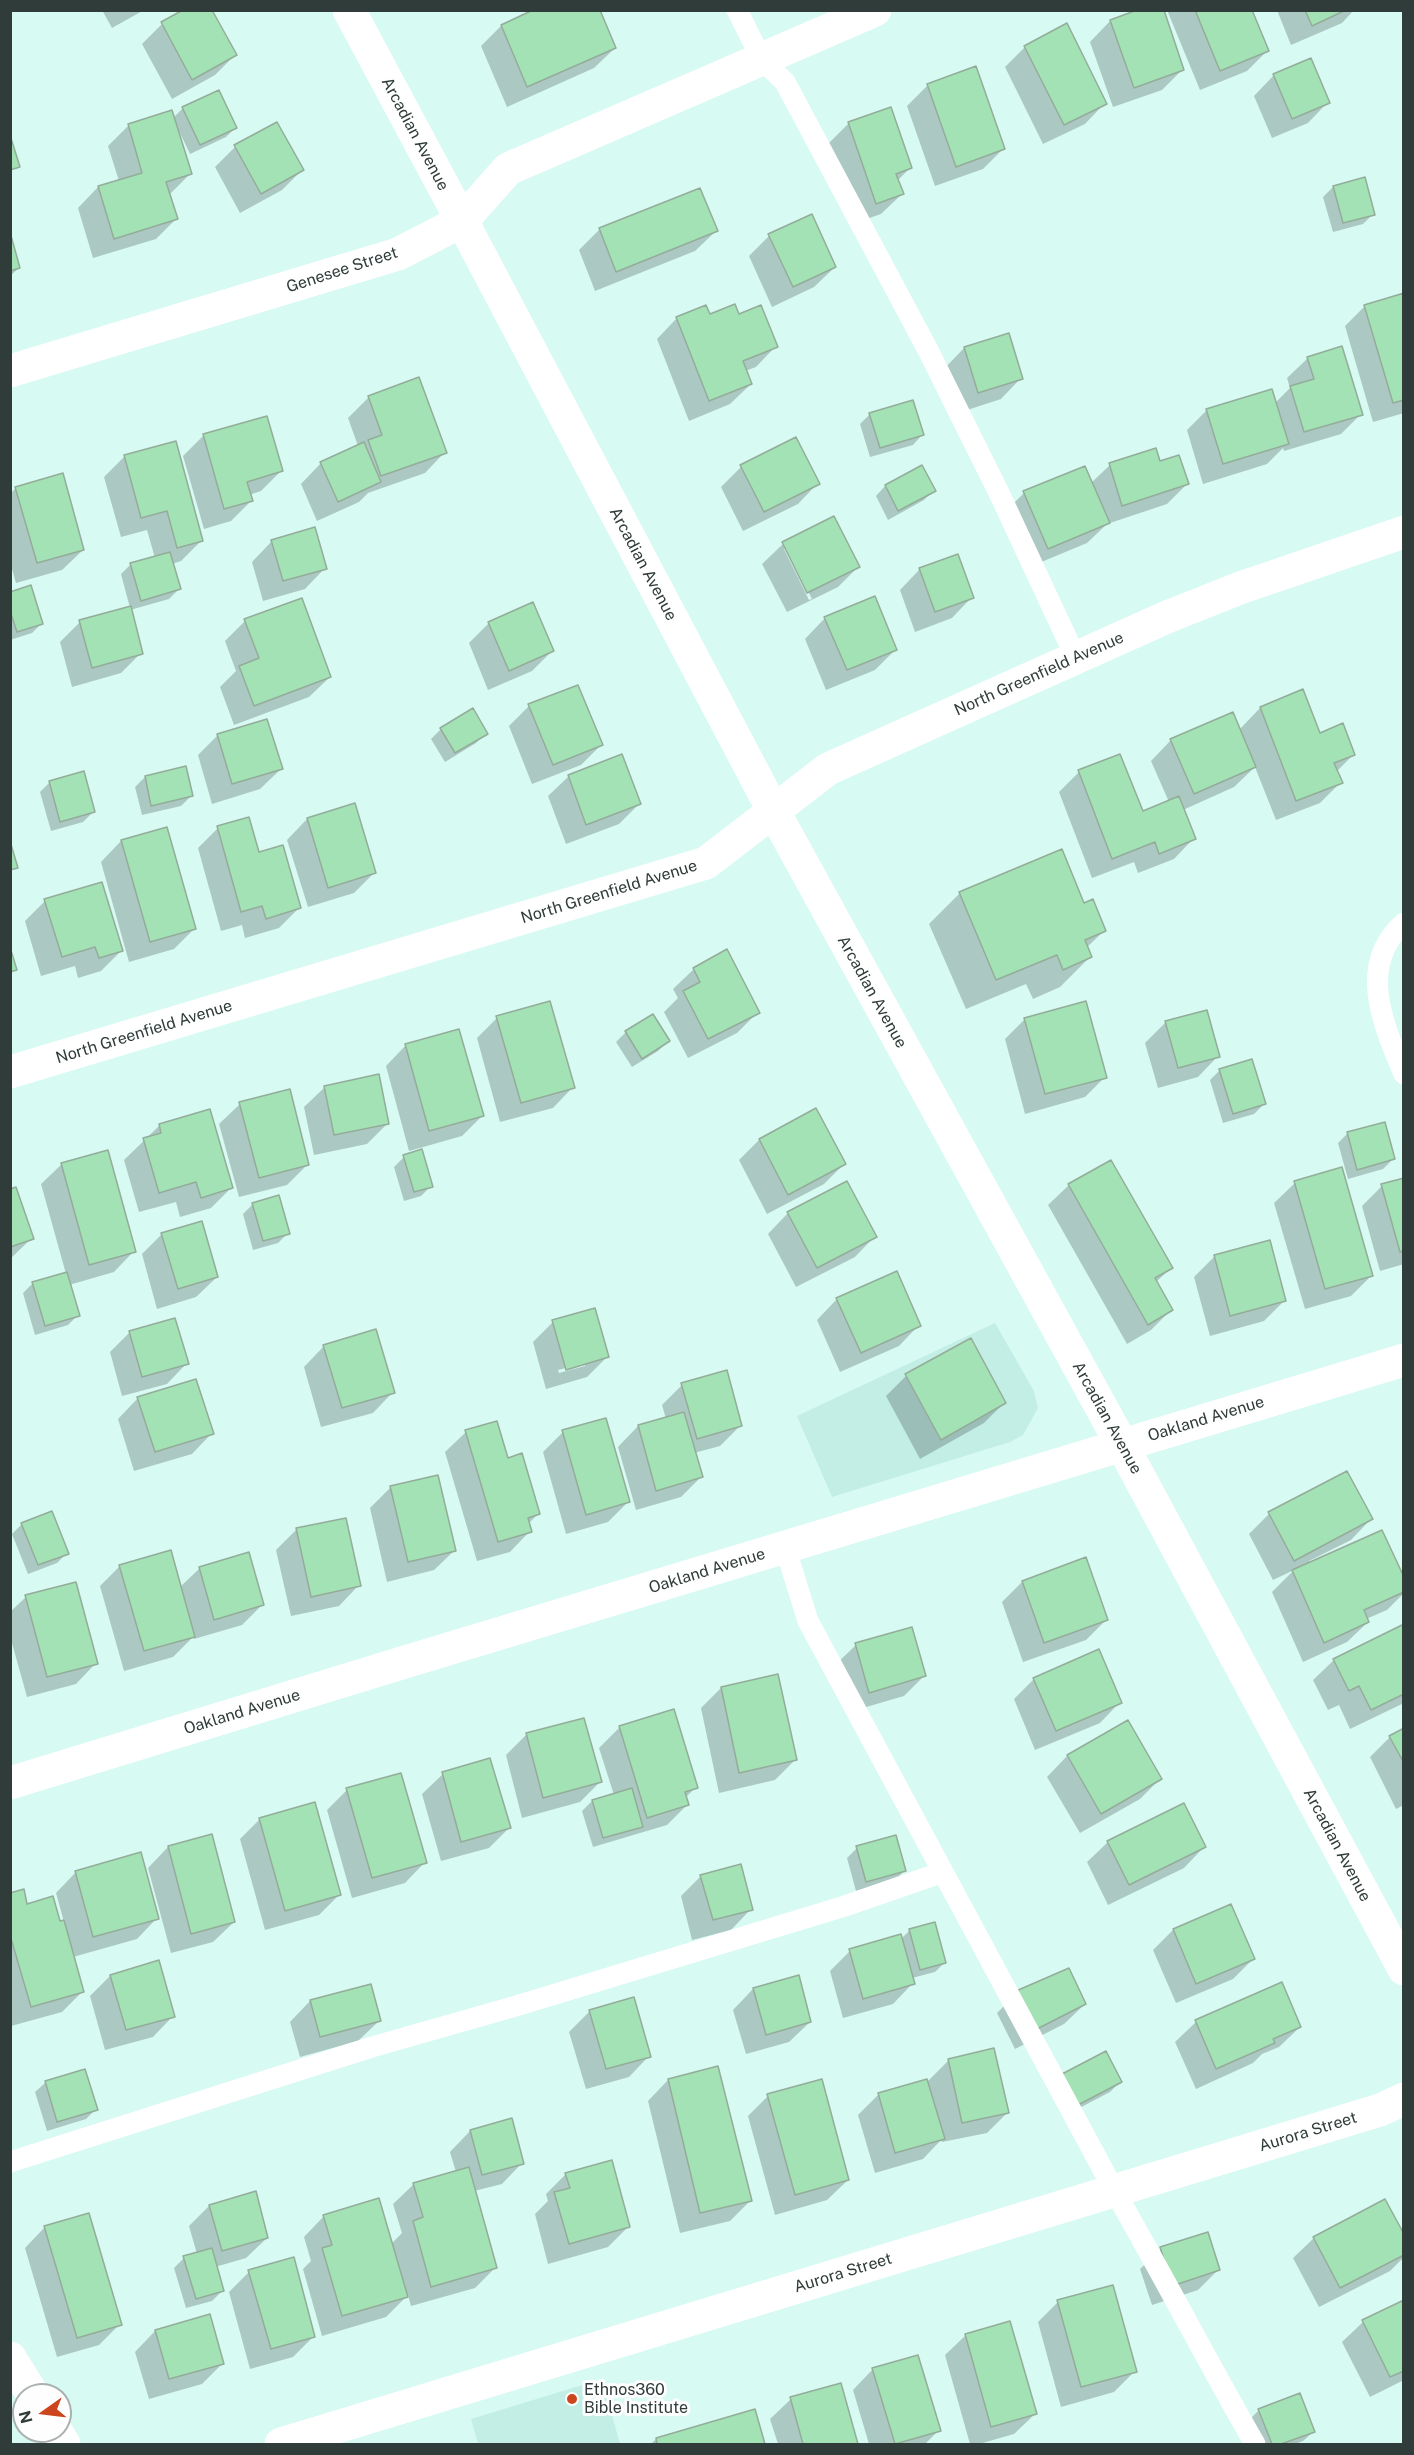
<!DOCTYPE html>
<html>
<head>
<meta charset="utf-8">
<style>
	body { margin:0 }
	#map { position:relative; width:1414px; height:2455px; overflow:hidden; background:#d7faf3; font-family:"Public Sans",sans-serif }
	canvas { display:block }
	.frame { position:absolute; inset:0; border:12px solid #2f3c3a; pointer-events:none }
	.north { position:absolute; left:12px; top:2383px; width:60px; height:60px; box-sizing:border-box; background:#fefefe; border:2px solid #abb0b0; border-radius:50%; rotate:256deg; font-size:16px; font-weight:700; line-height:24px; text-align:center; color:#2f3c3a }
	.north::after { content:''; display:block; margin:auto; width:21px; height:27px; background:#cd451c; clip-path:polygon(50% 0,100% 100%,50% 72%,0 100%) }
</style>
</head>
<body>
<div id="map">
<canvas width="1414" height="2455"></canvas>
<div class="frame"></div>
<div class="north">N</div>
</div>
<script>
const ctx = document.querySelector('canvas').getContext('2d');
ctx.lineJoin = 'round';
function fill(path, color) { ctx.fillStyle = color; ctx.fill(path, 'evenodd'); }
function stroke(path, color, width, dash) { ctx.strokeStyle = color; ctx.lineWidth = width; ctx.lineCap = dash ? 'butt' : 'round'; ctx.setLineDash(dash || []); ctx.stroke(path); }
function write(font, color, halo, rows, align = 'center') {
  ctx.font = font + ' "Public Sans",sans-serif'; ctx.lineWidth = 6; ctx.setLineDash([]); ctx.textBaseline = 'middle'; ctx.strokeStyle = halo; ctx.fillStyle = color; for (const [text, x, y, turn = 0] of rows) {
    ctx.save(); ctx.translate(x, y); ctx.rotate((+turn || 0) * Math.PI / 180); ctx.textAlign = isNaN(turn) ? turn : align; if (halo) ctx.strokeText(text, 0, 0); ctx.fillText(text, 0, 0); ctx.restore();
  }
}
fill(new Path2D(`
	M995,1323L1034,1391L1038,1408L1023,1435L1010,1442L832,1497L797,1416Z
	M602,2379L620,2444H478L471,2419Z`), '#c3eee6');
fill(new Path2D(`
	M102,10H144L112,28Z
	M1142,10L1182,70L1162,90L1113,107L1090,42L1110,21Z
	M1167,10H1251L1267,51L1247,71L1200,90Z
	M1277,10H1354L1342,23L1291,45Z
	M162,24L235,55L215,75L172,99L142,44Z
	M501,26L615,48L594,68L507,107L481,46Z
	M1025,47L1105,103L1085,124L1043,144L1005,67Z
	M1274,75L1328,102L1308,123L1272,138L1254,96Z
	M928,85L1003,149L983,169L935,186L907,106Z
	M183,108L236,127L226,137L190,154L179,131L177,132L190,174L170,194L176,219L156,239L93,258L78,208L98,187L119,181L108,146L129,125L173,118Z
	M890,109L910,168L897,181L902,194L881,214L855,223L828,144L848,124Z
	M235,147L302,170L282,190L240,213L215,167Z
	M1333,187L1373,214L1363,224L1333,232L1323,197Z
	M700,190L716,231L695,251L595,291L579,250L599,230Z
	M769,236L835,267L814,287L772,307L749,256Z
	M10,238L19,268L10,276Z
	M1404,295V413L1373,422L1345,326L1365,306Z
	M738,316L776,346L756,367L745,371L751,384L730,404L689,421L657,339L677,318Z
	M1008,335L1021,378L1001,399L958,413L944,369L964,348Z
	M1308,358L1361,414L1341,434L1284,451L1283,448L1267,464L1203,484L1187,430L1207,410L1275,403L1290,388L1287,378Z
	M369,397L445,452L425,473L368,493L359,502L317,521L301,484L321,463L358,446L348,418Z
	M870,414L922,435L913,445L870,457L860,424Z
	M266,418L281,471L261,491L249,495L251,501L231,521L204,529L183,456L203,436Z
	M125,456L201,541L181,561L172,564L179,589L169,599L130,610L141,653L121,673L72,687L60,642L80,622L130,608L121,574L131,564L155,558L147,530L121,537L104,477Z
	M1159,463L1187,484L1167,504L1107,524L1087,543L1027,568L1004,513L1024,493L1091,483L1110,465Z
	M741,467L818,483L798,504L743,531L721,487Z
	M921,467L934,490L924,500L888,520L876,496L885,486Z
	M16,488L83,550L62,570L16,583L10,562V494Z
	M834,518L858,567L838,587L787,612L762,564L783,544ZM784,549H787L812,599L809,600Z
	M272,541L325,568L305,589L263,601L252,562Z
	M920,569L972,597L952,618L915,632L900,590Z
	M10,593L42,623L32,633L10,640Z
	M825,618L896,649L875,670L826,690L805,639Z
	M245,621L330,677L309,697L234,725L220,687L236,671L225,641Z
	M489,623L552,651L532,671L488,690L469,643Z
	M529,706L601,745L581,765L532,784L509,726Z
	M1260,708L1319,735L1354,754L1336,772L1341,782L1320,803L1276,820L1255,767L1234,787L1183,810L1194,838L1174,859L1138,873L1134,862L1092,878L1059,792L1079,772L1142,813L1169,802L1151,761L1171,740L1239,730Z
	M441,729L486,733L476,743L445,762L431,739Z
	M218,735L281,769L260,789L212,804L198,755Z
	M569,776L639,804L619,824L566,844L548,796Z
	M145,777L191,796L181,806L142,815L135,787Z
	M50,782L93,812L83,822L51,831L40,792Z
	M307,819L374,873L354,893L308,907L287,840Z
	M218,828L258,854L299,908L279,928L245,938L242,925L221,931L198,848Z
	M166,829L194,929L174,949L129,962L101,862L121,841Z
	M1061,851L1084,905L1104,931L1086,948L1090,957L1060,987L1033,999L1026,984L966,1009L929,924L959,894Z
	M45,901L121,951L101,971L78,978L75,966L41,976L25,921Z
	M694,969L758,1012L737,1033L688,1058L664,1012L678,998L673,989Z
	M497,1018L573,1087L553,1108L500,1122L477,1038Z
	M1025,1019L1105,1077L1085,1097L1025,1114L1005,1039Z
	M1165,1023L1218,1056L1198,1077L1158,1088L1145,1043Z
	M626,1032L668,1041L658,1051L632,1067L616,1042Z
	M406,1045L482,1116L462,1136L409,1151L386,1066Z
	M1220,1070L1264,1104L1254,1114L1223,1123L1210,1080Z
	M325,1087L388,1123L367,1144L314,1155L304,1107Z
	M240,1104L308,1164L287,1185L239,1197L219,1124Z
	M160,1125L231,1188L211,1208L180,1217L176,1202L139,1212L124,1160Z
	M1348,1133L1393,1159L1383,1169L1348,1179L1338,1143Z
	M759,1140L844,1164L824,1184L767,1214L739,1160Z
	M404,1157L431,1186L421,1196L404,1201L394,1167Z
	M62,1164L134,1251L114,1272L69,1285L78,1315L68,1325L35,1335L23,1293L33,1283L66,1274L41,1184Z
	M1404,1180V1264L1380,1271L1362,1206L1382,1186Z
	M1295,1183L1371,1276L1351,1296L1305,1309L1274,1203Z
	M1069,1185L1171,1268L1156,1282L1171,1310L1151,1330L1127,1344L1048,1205Z
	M10,1191L32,1238L10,1259Z
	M253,1204L288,1233L278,1243L253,1250L243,1214Z
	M788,1213L875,1236L855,1257L796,1287L768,1234Z
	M162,1234L217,1277L196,1297L157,1309L142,1254Z
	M1215,1256L1284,1301L1264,1321L1210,1336L1194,1277Z
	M837,1299L919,1325L899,1346L840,1372L817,1320Z
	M553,1322L607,1357L587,1377L546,1389L533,1342ZM585,1363V1366L559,1373L558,1370Z
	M130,1332L187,1363L167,1384L122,1396L110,1352Z
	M324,1346L393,1392L373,1413L321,1427L304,1367Z
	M906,1376L1004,1403L984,1423L920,1459L886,1396Z
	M682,1385L740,1426L720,1446L694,1453L701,1477L681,1497L636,1510L618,1447L638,1426L666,1419L662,1405Z
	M138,1398L212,1433L192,1454L134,1471L118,1419Z
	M466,1432L507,1459L538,1514L528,1524L530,1531L510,1552L477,1561L445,1452Z
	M563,1432L628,1502L608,1522L566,1534L543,1452Z
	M437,1477L455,1550L434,1570L387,1582L370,1508L390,1488Z
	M1269,1514L1371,1519L1351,1540L1309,1561L1310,1563L1404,1580V1593L1387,1610L1366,1619L1368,1622L1347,1642L1303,1662L1272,1592L1294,1570L1273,1580L1249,1534Z
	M22,1524L67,1553L57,1563L28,1574L12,1534Z
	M296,1530L359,1585L339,1606L291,1616L276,1550Z
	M120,1566L180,1587L200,1568L262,1605L242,1625L194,1639L193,1637L173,1657L124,1671L100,1586Z
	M1022,1582L1106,1620L1086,1640L1023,1662L1002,1602Z
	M26,1597L96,1663L76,1684L27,1697L10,1636V1612Z
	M1404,1625V1703L1350,1729L1339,1705L1328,1710L1313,1680L1334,1660Z
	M856,1645L924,1676L904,1696L849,1712L835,1665Z
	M1034,1679L1120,1702L1100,1723L1035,1750L1014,1699Z
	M721,1688L795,1760L775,1780L719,1793L701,1708Z
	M1128,1722L1160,1779L1140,1799L1080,1833L1047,1777L1067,1756Z
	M620,1727L696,1787L685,1798L687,1805L667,1825L593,1847L582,1811L592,1801L614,1795L599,1748Z
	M1404,1730V1805L1396,1809L1370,1757L1390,1737Z
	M526,1735L600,1782L580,1802L522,1818L506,1755Z
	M443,1774L509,1828L489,1848L441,1861L422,1794Z
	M347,1790L425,1862L405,1883L352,1898L327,1810Z
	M260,1819L339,1895L319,1915L265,1930L240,1839Z
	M1108,1842L1204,1847L1184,1868L1108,1905L1087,1862Z
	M168,1847L234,1922L213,1942L171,1953L148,1868Z
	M857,1848L904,1871L894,1881L856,1891L847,1858Z
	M76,1872L157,1918L137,1939L73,1957L83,1991L62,2012L11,2026L10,1895L59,1923L64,1922L56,1893Z
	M701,1876L751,1909L731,1930L692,1940L681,1896Z
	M934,1924L945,1962L935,1972L912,1978L913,1983L893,2004L843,2018L830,1971L850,1951L901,1939L909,1931Z
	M1173,1930L1253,1959L1233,1979L1176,2003L1153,1950Z
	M110,1976L173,2016L153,2037L105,2050L90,1996Z
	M1281,1984L1300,2027L1279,2047L1262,2054L1253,2063L1196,2089L1175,2042L1196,2022Z
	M753,1989L810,2022L789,2042L746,2054L733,2010Z
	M1017,1993L1085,2004L1064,2024L1015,2049L997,2013Z
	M310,2001L379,2021L358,2041L300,2057L290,2022Z
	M590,2011L649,2056L629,2077L586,2089L569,2032Z
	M949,2060L1008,2112L987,2133L942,2142L941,2140L923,2159L875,2173L858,2115L878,2095L927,2082Z
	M717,2068L750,2201L730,2221L680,2233L648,2101L668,2080Z
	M84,2071L96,2109L86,2119L47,2131L35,2092L45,2083Z
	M1120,2082L1110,2092L1068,2114L1053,2085Z
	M768,2096L848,2180L827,2200L775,2215L748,2116Z
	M470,2131L522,2163L502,2184L474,2191L495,2268L475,2288L411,2306L408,2295L386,2317L322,2336L303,2269L311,2261L304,2237L324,2216L391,2244L402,2233L393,2204L414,2184L456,2172L450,2152Z
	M566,2174L628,2227L608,2247L548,2264L535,2214L548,2201L546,2194Z
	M209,2206L267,2238L246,2258L215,2267L222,2291L212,2301L186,2308L174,2268L184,2258L197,2254L189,2226Z
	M45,2227L120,2324L99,2345L57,2357L25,2248Z
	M1314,2238H1404V2257L1390,2271L1319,2307L1293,2258Z
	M1161,2249L1219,2269L1198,2290L1152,2305L1140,2269Z
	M249,2272L314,2336L293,2357L250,2369L229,2292Z
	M1058,2302L1135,2371L1114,2392L1061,2407L1038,2322Z
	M1404,2302V2380L1370,2397L1342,2342L1363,2322Z
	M209,2315L223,2363L202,2384L149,2399L135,2352L155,2331Z
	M966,2335L1035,2414L1014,2434L979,2444H970L945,2355Z
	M873,2369L939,2430L925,2444H869L853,2390Z
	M839,2385L857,2444H778L770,2419L791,2399Z
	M1259,2410L1313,2432L1303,2441L1295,2444H1259L1249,2420Z
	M754,2411L763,2444H651L656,2439Z`), '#0003');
const building = new Path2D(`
	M183,10H212L237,55L192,80L161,22Z
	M533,10H600L616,48L527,87L501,25Z
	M1137,10H1164L1184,70L1134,88L1110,20Z
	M1195,10H1252L1269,51L1220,71Z
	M1305,10H1346L1312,26Z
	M1067,23L1107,104L1064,125L1024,46Z
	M1311,58L1330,103L1292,119L1273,74Z
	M976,66L1005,149L956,167L927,84Z
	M219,90L237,128L200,145L182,107Z
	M891,107L912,168L896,174L904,194L876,204L848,122Z
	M172,110L192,174L166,182L178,219L114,239L98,186L142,173L128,124Z
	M277,122L304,170L261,194L234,145Z
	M10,135L20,167L10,170Z
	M1365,177L1375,215L1343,223L1333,186Z
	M700,188L718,231L616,272L599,228Z
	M812,214L836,267L793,287L768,234Z
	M10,232L20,268L10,271Z
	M1404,293V400L1393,403L1364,305Z
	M735,304L739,314L761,305L778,347L743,361L752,384L709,401L676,317L706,305L710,314Z
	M1009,333L1023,379L978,393L964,347Z
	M1342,346L1363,415L1304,432L1290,386L1314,379L1307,357Z
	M419,377L447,453L381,476L368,440L382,435L368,396Z
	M1272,389L1289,444L1223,464L1206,409Z
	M913,400L924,435L880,448L869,413Z
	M267,416L283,471L247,482L253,501L224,509L203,434Z
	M796,437L820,484L764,512L740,465Z
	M176,441L203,541L177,548L167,511L141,518L124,455Z
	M364,442L381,482L338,502L320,462Z
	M1156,448L1160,461L1179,455L1189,484L1122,506L1109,463Z
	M922,465L936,491L898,511L885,485Z
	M1085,466L1110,523L1048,549L1023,491Z
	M63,473L84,550L37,563L15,487Z
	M834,516L860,567L807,593L782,542Z
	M315,527L327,569L283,581L271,540Z
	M170,552L181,589L141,601L130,563Z
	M958,554L974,598L935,612L919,568Z
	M31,585L43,624L17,632L10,611V592Z
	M875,596L897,650L847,670L824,617Z
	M302,598L331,677L254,706L239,666L259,658L244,619Z
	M533,602L554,651L509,671L488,622Z
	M131,606L143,654L92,668L79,620Z
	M578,685L603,745L553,765L528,704Z
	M1303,689L1320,733L1343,723L1355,755L1334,763L1343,783L1296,801L1260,707Z
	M473,708L488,734L455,753L440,728Z
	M1233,712L1256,767L1194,794L1170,739Z
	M267,719L283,769L232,784L217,734Z
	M622,754L641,804L586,825L568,775Z
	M1120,754L1143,811L1179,796L1196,839L1159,854L1155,842L1112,859L1078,770Z
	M186,766L193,796L151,806L145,776Z
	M84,771L95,812L60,822L49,781Z
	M355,803L376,873L328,888L307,818Z
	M249,817L259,852L283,845L301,908L266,919L262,906L241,912L217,826Z
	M167,827L196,929L150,942L121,840Z
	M10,841L18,868L10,870Z
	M1062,849L1084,903L1093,899L1106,931L1085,940L1092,957L1063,970L1057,955L996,980L959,892Z
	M102,882L123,951L99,958L95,947L62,957L44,899Z
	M10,947L17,970L10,972Z
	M727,949L760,1013L708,1039L683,991L700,982L693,968Z
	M550,1001L575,1088L521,1103L496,1016Z
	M1086,1001L1107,1078L1045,1094L1024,1018Z
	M1207,1010L1220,1057L1178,1068L1165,1021Z
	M653,1014L670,1041L642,1059L625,1031Z
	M459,1029L484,1116L429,1131L405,1044Z
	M1252,1059L1266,1104L1233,1114L1219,1069Z
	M379,1074L389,1124L334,1135L324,1086Z
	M290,1089L309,1165L259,1178L239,1102Z
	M816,1108L846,1164L788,1195L759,1139Z
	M210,1109L233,1188L201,1198L196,1182L159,1193L143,1138L161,1133L159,1124Z
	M1385,1122L1395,1159L1357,1170L1347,1132Z
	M422,1149L433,1187L414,1192L403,1155Z
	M108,1150L136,1252L89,1265L61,1163Z
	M1111,1160L1173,1268L1155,1278L1173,1310L1148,1325L1068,1184Z
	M1342,1167L1373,1276L1325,1289L1294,1181Z
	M1404,1178V1251L1400,1252L1381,1184Z
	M847,1181L877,1237L817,1268L787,1212Z
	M16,1187L34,1239L10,1247V1189Z
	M279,1195L290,1234L263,1241L252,1203Z
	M202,1221L218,1277L178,1289L161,1233Z
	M1270,1240L1286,1301L1230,1316L1214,1255Z
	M897,1271L921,1326L861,1353L836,1298Z
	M67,1272L80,1316L45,1326L32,1282Z
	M595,1308L609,1357L566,1370L552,1320Z
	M175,1318L189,1364L142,1377L129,1331Z
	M376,1329L395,1393L342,1408L323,1345Z
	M971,1338L1006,1403L941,1440L905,1374Z
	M727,1370L742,1426L697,1439L681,1383Z
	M196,1379L214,1434L155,1452L137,1397Z
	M684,1412L703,1477L656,1491L638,1425Z
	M606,1418L630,1502L586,1515L562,1430Z
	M497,1421L508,1458L522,1453L540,1514L528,1518L532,1532L498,1542L465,1430Z
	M1347,1471L1373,1519L1294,1561L1268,1512Z
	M438,1475L456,1551L408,1562L390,1486Z
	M52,1511L69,1554L38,1565L21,1523Z
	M346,1518L361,1586L311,1597L296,1528Z
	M1382,1530L1404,1577V1592L1364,1610L1369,1622L1324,1643L1292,1570Z
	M171,1550L195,1637L144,1651L119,1565Z
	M249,1552L264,1605L214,1620L199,1567Z
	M1086,1557L1108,1620L1044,1643L1022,1581Z
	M76,1582L98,1664L47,1677L25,1595Z
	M1404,1624V1694L1371,1710L1359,1686L1349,1691L1333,1659Z
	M912,1627L926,1676L869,1693L855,1643Z
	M1099,1649L1122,1703L1056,1731L1033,1678Z
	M778,1674L797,1760L739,1773L721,1687Z
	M674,1709L698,1788L685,1792L689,1805L647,1818L619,1726Z
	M584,1718L602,1782L543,1798L526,1733Z
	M1128,1720L1162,1779L1101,1814L1067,1755Z
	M1404,1728V1763L1389,1736Z
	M490,1758L511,1828L461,1842L442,1772Z
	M401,1773L427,1863L372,1878L346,1788Z
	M632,1788L643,1827L603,1838L592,1800Z
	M315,1802L341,1895L285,1911L259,1818Z
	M1184,1803L1206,1847L1129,1885L1107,1841Z
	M212,1834L235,1922L191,1934L168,1846Z
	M896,1835L906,1871L866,1882L856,1846Z
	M141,1852L159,1919L93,1937L75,1871Z
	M741,1864L753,1910L713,1920L700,1875Z
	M24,1889L27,1904L53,1896L60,1921L64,1920L84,1992L31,2007L10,1935V1893Z
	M1231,1904L1255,1959L1196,1984L1173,1929Z
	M935,1922L946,1963L920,1970L909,1929Z
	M901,1934L915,1984L863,1999L849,1949Z
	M159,1960L175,2017L126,2030L110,1975Z
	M1069,1968L1086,2004L1035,2030L1016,1991Z
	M799,1975L811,2022L766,2035L753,1988Z
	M1282,1982L1301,2027L1273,2039L1275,2043L1216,2069L1195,2020Z
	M371,1984L381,2021L320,2037L310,2000Z
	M634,1997L651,2057L606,2069L589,2010Z
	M994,2048L1009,2113L962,2123L948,2059Z
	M1106,2051L1122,2082L1078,2105L1062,2074Z
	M718,2066L752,2201L700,2213L668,2079Z
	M85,2069L98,2110L57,2122L45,2081Z
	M822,2079L849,2180L795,2195L767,2094Z
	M927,2079L945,2139L895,2153L878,2093Z
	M512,2118L524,2164L482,2175L470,2130Z
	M612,2160L630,2227L569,2244L554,2192L570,2188L565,2173Z
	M469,2167L497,2268L431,2287L413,2221L423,2217L413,2183Z
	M256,2191L268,2238L222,2251L209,2205Z
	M379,2198L408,2297L342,2316L322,2248L332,2245L323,2215Z
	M1385,2199L1404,2234V2255L1340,2288L1313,2237Z
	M89,2213L122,2325L77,2338L44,2226Z
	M1208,2232L1220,2270L1172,2286L1160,2247Z
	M212,2248L224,2291L196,2299L183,2256Z
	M294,2257L315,2337L271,2349L248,2270Z
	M1113,2285L1137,2372L1081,2387L1057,2300Z
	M1404,2300V2371L1390,2377L1362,2320Z
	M210,2314L224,2364L169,2379L155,2330Z
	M1010,2321L1037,2414L991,2427L965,2334Z
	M918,2355L941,2431L895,2444L872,2368Z
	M841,2383L858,2444H803L790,2397Z
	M1300,2393L1315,2432L1281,2444H1272L1258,2409Z
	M755,2409L765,2444H657L656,2438Z`);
fill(building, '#a2e2b4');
stroke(building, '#94ac9a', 1.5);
stroke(new Path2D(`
	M737,10L762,60L785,82L929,352L1000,495L1076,658
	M1404,923C1356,965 1384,1026 1404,1074
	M785,1547L808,1621L1115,2192C1163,2275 1207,2361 1255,2444
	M10,2162L372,2047L516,2006L845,1906L943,1872`), '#fff', 21);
stroke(new Path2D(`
	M10,371L398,254L462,221L508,169L875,10
	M10,1072L706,863L828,769L1167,617L1240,588L1404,532
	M10,2358L33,2395
	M56,2431L64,2444
	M281,2444L1380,2110L1404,2099`), '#fff', 33);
stroke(new Path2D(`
	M349,10L462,221L773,810L1122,1445L1404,1969
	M10,1783L405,1662L1404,1360`), '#fff', 33);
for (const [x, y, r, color] of [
	[572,2399,6,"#cd451c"]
]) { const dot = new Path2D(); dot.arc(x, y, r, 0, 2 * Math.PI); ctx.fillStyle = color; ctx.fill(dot); stroke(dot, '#fefefe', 2); }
write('16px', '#2f3c3a', '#fefefe', [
	["Arcadian Avenue",415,134,62],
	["Genesee Street",342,270,-18],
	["Arcadian Avenue",643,564,62],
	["North Greenfield Avenue",1039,674,-24],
	["North Greenfield Avenue",609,892,-17],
	["Arcadian Avenue",872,992,61],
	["North Greenfield Avenue",144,1032,-17],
	["Arcadian Avenue",1107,1418,61],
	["Oakland Avenue",1206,1419,-17],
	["Oakland Avenue",707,1571,-17],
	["Oakland Avenue",242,1712,-17],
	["Arcadian Avenue",1337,1845,62],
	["Aurora Street",1308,2132,-17],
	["Aurora Street",843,2273,-17]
]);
write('16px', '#2f3c3a', '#fefefe', [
	["Ethnos360",584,2390],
	["Bible Institute",584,2408]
], 'left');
</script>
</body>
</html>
